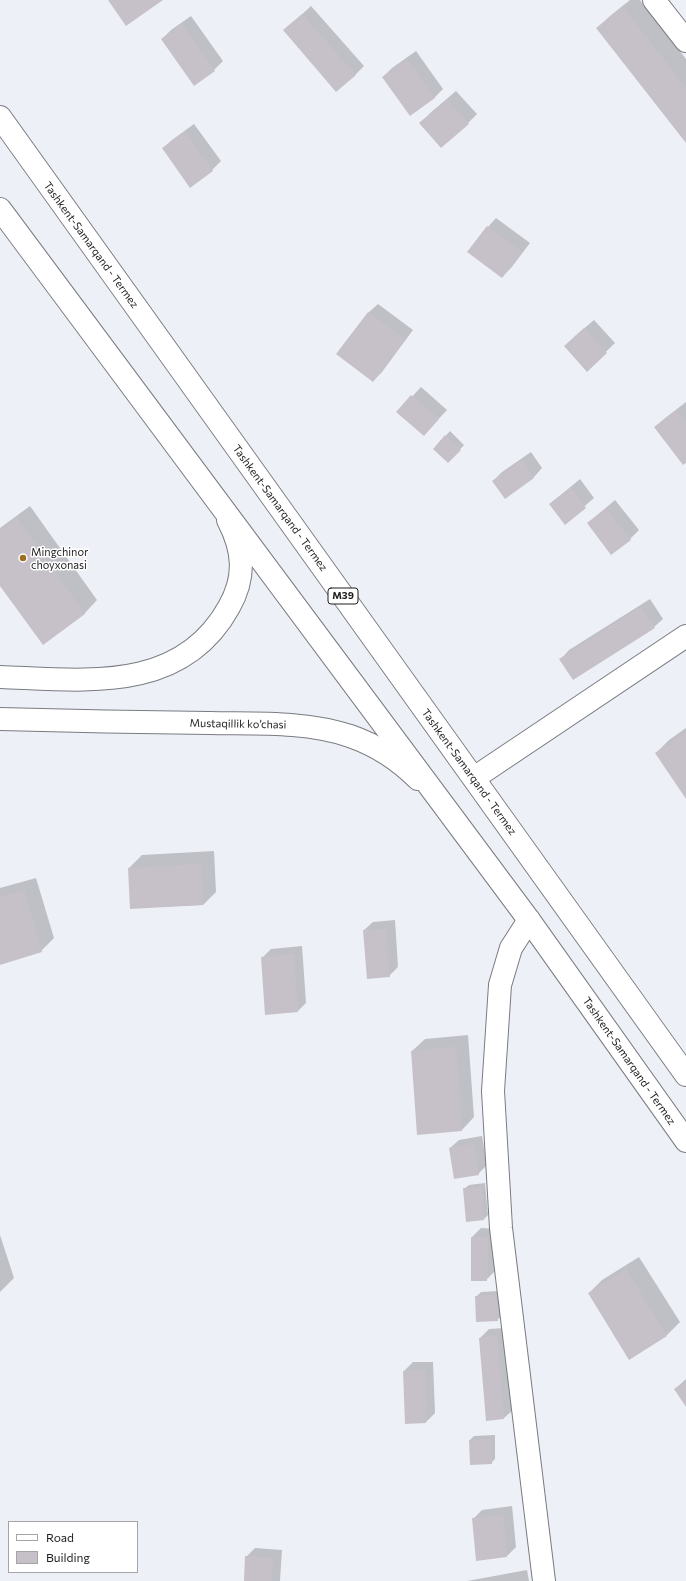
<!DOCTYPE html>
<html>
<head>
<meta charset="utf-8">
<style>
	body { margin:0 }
	#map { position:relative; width:686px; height:1581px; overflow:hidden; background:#eef0f7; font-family:Commissioner,sans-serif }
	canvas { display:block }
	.legend { position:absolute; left:8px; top:1521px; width:130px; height:52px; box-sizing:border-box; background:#fff; border:1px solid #a5a5a6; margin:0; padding:5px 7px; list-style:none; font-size:12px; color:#1d1d20 }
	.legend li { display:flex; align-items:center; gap:8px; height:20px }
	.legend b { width:20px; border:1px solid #a5a5a6 }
</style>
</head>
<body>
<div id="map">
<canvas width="686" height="1581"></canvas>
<ul class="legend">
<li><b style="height:5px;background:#fff"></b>Road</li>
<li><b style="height:11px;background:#c6c1c8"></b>Building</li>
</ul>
</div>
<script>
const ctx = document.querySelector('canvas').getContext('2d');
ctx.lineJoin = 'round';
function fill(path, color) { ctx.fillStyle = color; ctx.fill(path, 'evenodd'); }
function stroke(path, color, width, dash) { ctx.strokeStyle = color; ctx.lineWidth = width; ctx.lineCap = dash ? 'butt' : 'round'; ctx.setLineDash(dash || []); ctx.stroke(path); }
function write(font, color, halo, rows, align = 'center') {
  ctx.font = font + ' Commissioner,sans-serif'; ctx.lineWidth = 3; ctx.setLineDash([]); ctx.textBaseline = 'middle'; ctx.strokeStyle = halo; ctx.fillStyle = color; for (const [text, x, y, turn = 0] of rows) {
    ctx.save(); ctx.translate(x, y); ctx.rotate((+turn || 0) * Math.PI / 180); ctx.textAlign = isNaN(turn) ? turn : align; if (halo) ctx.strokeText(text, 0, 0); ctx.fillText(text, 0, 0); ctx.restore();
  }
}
fill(new Path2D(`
	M630,0H640L686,59V142L597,28L610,16Z
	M311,6L364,66L355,75L284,31Z
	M191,16L223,61L214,70L162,39L171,30Z
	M416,51L443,89L434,98L383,77L392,68Z
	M456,91L477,114L468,123L429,114Z
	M194,124L221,161L212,170L163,148L172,140Z
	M496,218L530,243L511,268L502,277L488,227Z
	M378,304L413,330L382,372L373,381L338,354L369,312Z
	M594,320L615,343L587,370L574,337Z
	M421,387L447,410L432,426L398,412Z
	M686,402V461L655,428L664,419Z
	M450,431L464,445L452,458L434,449Z
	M531,452L542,468L534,477L505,498L493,481L502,472Z
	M580,479L594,498L565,523L550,504Z
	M615,500L639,530L630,539L588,523Z
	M30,506L97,600L85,613L43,643L0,584V528Z
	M650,599L663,619L654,627L561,659L569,650Z
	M686,728V797L656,753L669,740Z
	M214,851L216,892L203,905L131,908L129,868L142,855Z
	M36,878L54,938L41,951L0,964V888Z
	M395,920L398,967L389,976L364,930L373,922Z
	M302,946L306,1003L298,1011L262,958L271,949Z
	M468,1035L474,1117L462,1130L412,1051L425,1039Z
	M482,1136L487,1165L478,1174L450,1148L459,1140Z
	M485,1183L488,1215L484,1219L467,1221L464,1189L469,1185Z
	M481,1228L496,1229L495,1271L486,1280L472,1237Z
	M0,1235L14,1278L0,1292Z
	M639,1257L680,1322L667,1335L630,1358L589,1293L602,1280Z
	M500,1291L502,1316L497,1320L476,1297L481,1292Z
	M505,1328L513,1410L504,1418L480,1338L489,1329Z
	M413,1362H433L435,1413L426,1422L406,1423L404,1371Z
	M686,1379V1405L675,1389Z
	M495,1435V1459L491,1463L470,1440L474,1436Z
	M512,1506L516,1547L507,1556L473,1519L482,1510Z
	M255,1548L282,1550L280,1581H245L246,1557Z
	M527,1570L529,1581H467Z`), '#0003');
fill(new Path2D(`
	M108,0H163L126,26Z
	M623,7L686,88V143L596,28Z
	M302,14L356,75L336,92L283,30Z
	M182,24L215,71L194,86L161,39Z
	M407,59L435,98L410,116L382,77Z
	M447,99L469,124L441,148L419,123Z
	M185,132L213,171L190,188L162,148Z
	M487,226L522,252L502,278L467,252Z
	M368,312L405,340L373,382L336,354Z
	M584,328L607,353L587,372L564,346Z
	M411,395L439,419L424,436L396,412Z
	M676,410L686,422V463L683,465L654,427Z
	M445,435L461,450L448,463L433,449Z
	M522,460L534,478L505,499L492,481Z
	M571,487L586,508L565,525L549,504Z
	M606,508L631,540L611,555L587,523Z
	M17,518L85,614L43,645L0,586V531Z
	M641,607L655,628L573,680L559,659Z
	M686,731V799L655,753Z
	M201,864L203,905L130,909L128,868Z
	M24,890L42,952L0,965V897Z
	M386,929L390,977L367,979L363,930Z
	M294,954L298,1012L265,1015L261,957Z
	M456,1047L462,1131L417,1135L411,1051Z
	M474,1144L479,1175L454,1179L449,1148Z
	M482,1187L484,1220L466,1222L463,1188Z
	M471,1237H488L487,1281H471Z
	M626,1269L667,1336L629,1360L588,1293Z
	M497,1295L498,1321L476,1322L475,1296Z
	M497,1336L504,1419L486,1421L479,1338Z
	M425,1370L426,1423L405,1424L403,1371Z
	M686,1381V1407L674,1389Z
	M491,1439L492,1464L470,1465L469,1440Z
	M503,1515L507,1557L476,1561L472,1518Z
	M245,1556L273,1558L272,1581H244Z`), '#c6c1c8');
const minor = new Path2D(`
	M654,0L686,41
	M474,778L686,636
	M529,920L511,948L500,985L493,1091L501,1228L544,1581`);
const secondary = new Path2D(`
	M0,677C85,680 181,694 229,607C246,577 244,551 228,520
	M0,719C70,721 139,722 209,723C255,724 305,721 350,736C376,745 399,760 418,779`);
const trunk = new Path2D(`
	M0,117L686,1075
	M0,209L529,920L686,1141`);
stroke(minor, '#797b81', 24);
stroke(secondary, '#797b81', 24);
stroke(trunk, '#797b81', 24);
stroke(minor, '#fff', 22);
stroke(secondary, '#fff', 22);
stroke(trunk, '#fff', 22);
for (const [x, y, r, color] of [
	[23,558,4,"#9d7021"]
]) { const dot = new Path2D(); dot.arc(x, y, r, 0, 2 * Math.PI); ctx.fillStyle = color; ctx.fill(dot); stroke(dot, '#fff', 1.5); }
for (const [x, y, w] of [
	[343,596,30]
]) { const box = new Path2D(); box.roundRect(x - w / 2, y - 8, w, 16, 3); ctx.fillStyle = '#fff'; ctx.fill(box); stroke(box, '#1d1d20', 1); }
write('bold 10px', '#1d1d20', null, [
	["M39",343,596]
]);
write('11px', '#1d1d20', '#fff', [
	["Tashkent-Samarqand - Termez",91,245,54],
	["Tashkent-Samarqand - Termez",280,508,54],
	["Mustaqillik ko’chasi",238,724,1],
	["Tashkent-Samarqand - Termez",469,772,54],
	["Tashkent-Samarqand - Termez",629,1061,55]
]);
write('11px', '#1d1d20', '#fff', [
	["Mingchinor",31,552],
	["choyxonasi",31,565]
], 'left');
</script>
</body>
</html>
